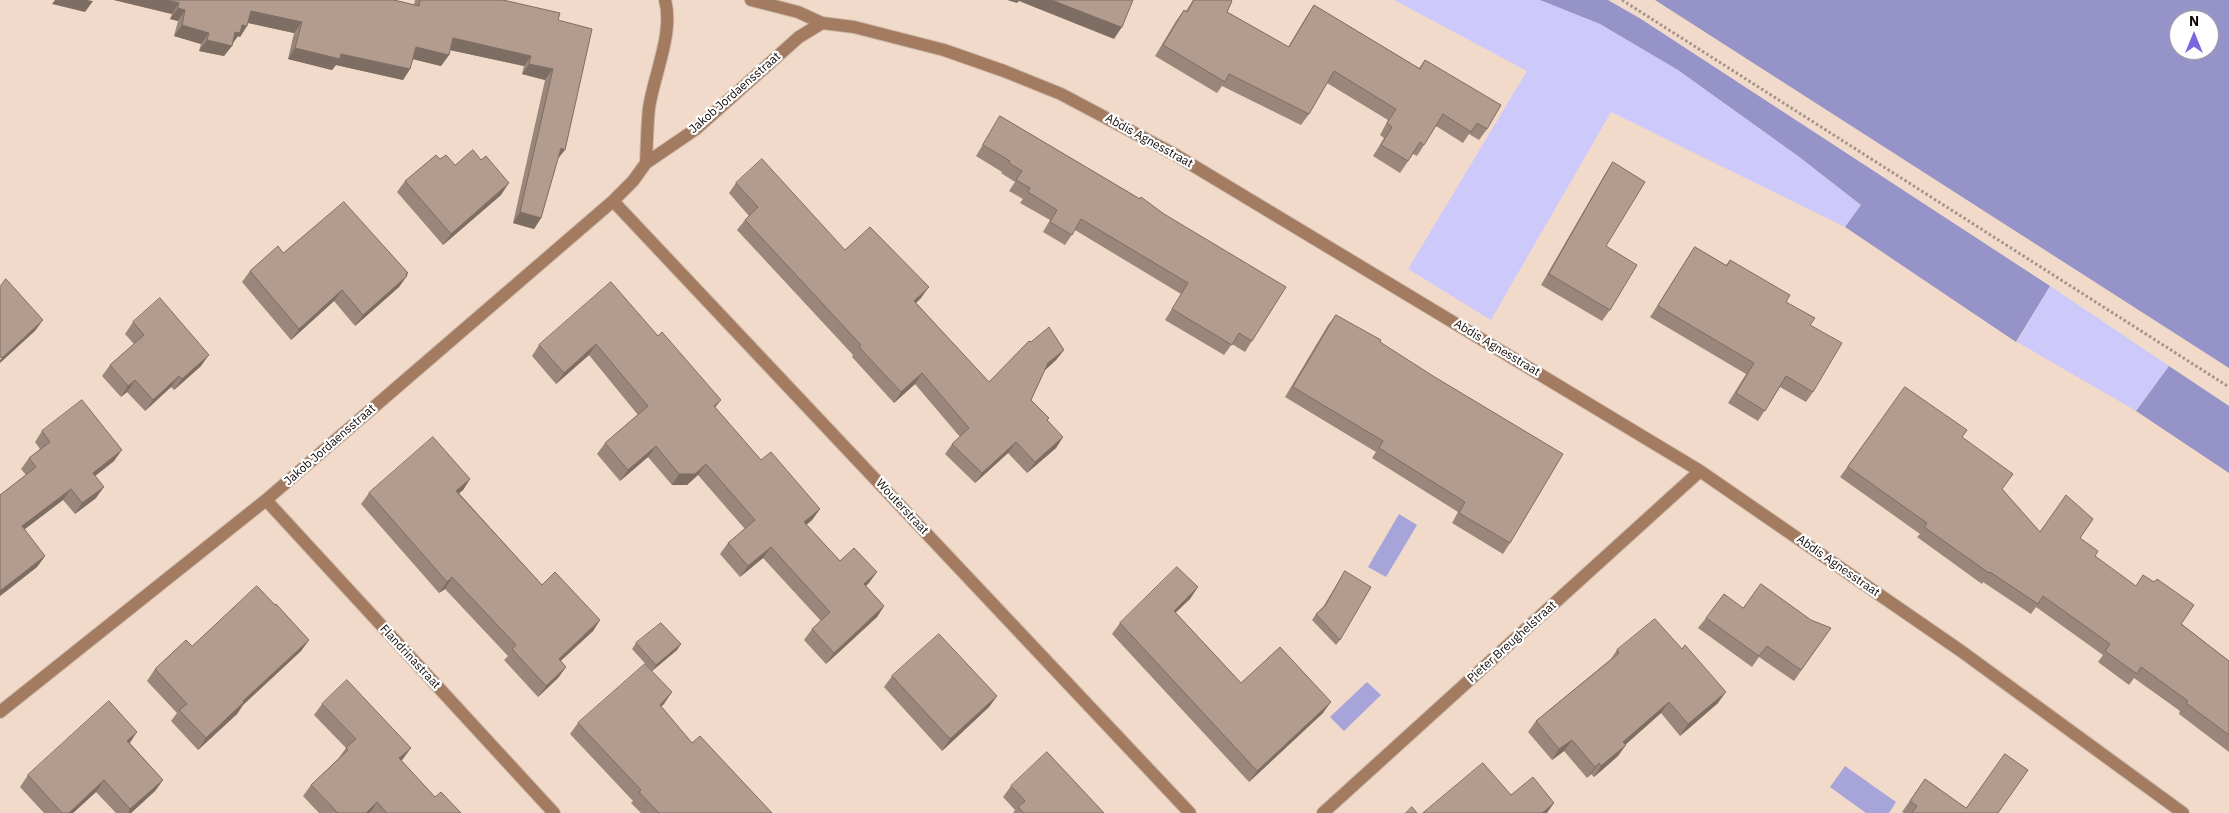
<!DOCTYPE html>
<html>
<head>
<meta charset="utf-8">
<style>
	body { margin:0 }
	#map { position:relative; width:2229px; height:813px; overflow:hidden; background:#f1daca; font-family:"IBM Plex Sans",sans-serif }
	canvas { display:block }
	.north { position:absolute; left:2169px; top:10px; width:50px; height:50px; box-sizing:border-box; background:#fff; border:1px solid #a09d9b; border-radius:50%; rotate:0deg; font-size:14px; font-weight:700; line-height:20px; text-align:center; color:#110905 }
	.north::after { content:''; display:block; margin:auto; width:18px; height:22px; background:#7a66e1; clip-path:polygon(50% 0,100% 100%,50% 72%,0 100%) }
</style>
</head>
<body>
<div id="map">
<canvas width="2229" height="813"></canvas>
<div class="north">N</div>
</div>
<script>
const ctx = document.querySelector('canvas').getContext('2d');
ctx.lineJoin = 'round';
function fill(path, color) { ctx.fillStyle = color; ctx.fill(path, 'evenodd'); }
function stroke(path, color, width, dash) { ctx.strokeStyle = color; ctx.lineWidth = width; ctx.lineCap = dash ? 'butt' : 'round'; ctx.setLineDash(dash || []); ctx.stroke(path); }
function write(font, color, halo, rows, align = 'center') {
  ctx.font = font + ' "IBM Plex Sans",sans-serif'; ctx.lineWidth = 4.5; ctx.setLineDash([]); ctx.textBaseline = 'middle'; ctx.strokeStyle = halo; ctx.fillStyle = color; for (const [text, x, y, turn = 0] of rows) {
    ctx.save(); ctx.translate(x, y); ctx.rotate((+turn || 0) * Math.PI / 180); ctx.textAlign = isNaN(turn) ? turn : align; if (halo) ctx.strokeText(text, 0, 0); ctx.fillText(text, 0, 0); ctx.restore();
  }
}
fill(new Path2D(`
	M1394,0H1540L1600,24L1678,70L1798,156L1861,205L1845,227L1611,112L1491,320L1408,269L1527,71Z
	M2050,286L2169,366L2136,411L2017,342Z`), '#cdcafb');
fill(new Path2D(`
	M1540,0H1608L1641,19L2050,286L2016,342L1845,227L1861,205L1798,156L1678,70L1600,24Z
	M1655,0H2229V368ZM2179,20H2209V50H2179Z
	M2169,366L2229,406V473L2136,411Z`), '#9693c8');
fill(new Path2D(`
	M1399,514L1417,525L1386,577L1368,567Z
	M1367,682L1381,695L1344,731L1330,717Z
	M1845,766L1896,802L1889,813H1866L1830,787Z`), '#a7a4da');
const street = new Path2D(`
	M751,0L798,12L822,23L854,27L944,50L1004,71L1061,94L1174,154L1700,471L1961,651L2183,813
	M646,163C647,144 647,126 649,108C654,74 674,33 665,0
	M613,201L1190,813
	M266,500L554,813
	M0,712L266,500L613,201L633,181L646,163L696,129L799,37L822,23
	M1323,813L1700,471`);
stroke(street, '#cdb9aa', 14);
stroke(new Path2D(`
	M1622,0L2229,387`), '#a59387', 3, [2.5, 2.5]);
stroke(street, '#a37b61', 12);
fill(new Path2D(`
	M114,0H394L414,5L415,0H503L558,20V159L541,218L534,229L513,223L545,80L522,74L524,66L450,50L449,55L441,66L413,59L410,69L403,80L336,65L332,70L288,59L294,33L248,23L247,26L240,37L238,36L224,56L199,51L201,44L174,36L178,21L170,19L172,14Z
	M1193,0H1231L1227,12L1288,47L1306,17L1314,5L1419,68L1425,60L1487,129L1479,140L1469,134L1463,143L1436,126L1417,156L1413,154L1400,173L1373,156L1384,138L1380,135L1388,120L1327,83L1309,114L1301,125L1222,86L1217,93L1155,56L1176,21L1184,10L1186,11Z
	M1000,116L1140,199L1252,341L1245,352L1232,344L1224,355L1165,320L1181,294L1075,230L1065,245L1043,232L1050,220L1020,203L1023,199L1009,191L1015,182L1001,173L1002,172L976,156Z
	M440,159L455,165L501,195L443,245L397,192L405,181Z
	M1613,162L1606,246L1610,310L1602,321L1541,285L1605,174Z
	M736,183L921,298L916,303L989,382L1031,342L1064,350L1056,360L1045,370L1031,400L1047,420L1063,437L1056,448L1027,473L1008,453L975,483L945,454L952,444L960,437L915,384L894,403L852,357L853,355L737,230L745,220L749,216L729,193Z
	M1695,247L1726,265L1730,260L1786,302L1810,325L1813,392L1806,402L1780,387L1758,421L1728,403L1746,374L1650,317Z
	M283,253L408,273L399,287L355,326L334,301L291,340L242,282L250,271Z
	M1336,315L1380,342L1510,543L1503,554L1452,523L1458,512L1372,458L1376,452L1285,397L1328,325Z
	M133,322L201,366L174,390L171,387L145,411L127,392L121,397L102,376L110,365L134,344L125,334Z
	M658,336L721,400L715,408L761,460L820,509L812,520L806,525L840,561L877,572L866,586L884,606L877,617L826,664L804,640L812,629L821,621L763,558L740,577L720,554L728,543L745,529L698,475L687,485H672L648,457L620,481L597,454L605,443L638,415L589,355L556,384L532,356L539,345Z
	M1905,387L2002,489L2040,532L2080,538L2095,556L2229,661V752L2179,714L2180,711L2134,678L2129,685L2098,662L2103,655L2036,607L2031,614L1983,582L1982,584L1917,537L1920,534L1840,477Z
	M42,431L114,461L95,476L96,498L75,514L63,500L24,530L45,556L37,567L0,596V495L26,475L21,469L29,458L40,449L35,442Z
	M470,479L463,490L459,493L542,585L600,620L593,631L560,661L566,667L558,678L538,697L504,660L508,656L445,589L439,593L361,504L369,493Z
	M1345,571L1340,640L1336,645L1312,620L1316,614L1323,607Z
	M1190,599L1175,612L1241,683L1323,713L1249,782L1112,634L1120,623Z
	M275,605L309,640L301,651L243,705L237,714L198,750L171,721L177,713L147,681L155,669L192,646Z
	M1743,608L1811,620L1831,628L1794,681L1759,657L1752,667L1698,628L1706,618Z
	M636,643L681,644L677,650L652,671L632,649Z
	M1617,650L1718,703L1680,736L1661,713L1625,745L1618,756L1594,777L1591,774L1587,778L1564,751L1552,760L1528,732L1536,721L1611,659Z
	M892,676L997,696L989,707L942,751L884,687Z
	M672,692L661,706L692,743L772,813H641L631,803L633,801L570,734L578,723Z
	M322,704L403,759L401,760L435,797L461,813H319L303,796L311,785L338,759L346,748L314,715Z
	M137,732L130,743L163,780L155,791L131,813H116L96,792L73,813H44L20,787L28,775Z
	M1925,779L1966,808L1998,813H1904L1902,812Z
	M1011,786L1104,813H1013L1015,810L1003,797Z`), '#9a867a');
fill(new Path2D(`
	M55,0H87L93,1L85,12L52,4Z
	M114,0H166L179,3L172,14Z
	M1007,0H1052L1122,27L1114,39L1019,1L1017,3Z
	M178,8L185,10L178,21L170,19Z
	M251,11L302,22L294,33L244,22Z
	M182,25L209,33L201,44L174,36Z
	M242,25L247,26L240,37L238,36L232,44L235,32Z
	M453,38L531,56L524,66L445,49Z
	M207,40L232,46L224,56L199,51Z
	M416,47L449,55L441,66L408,58Z
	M295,48L341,54L410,69L403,80L336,65L332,70L288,59Z
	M529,64L553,69L545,80L522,74Z
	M561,148L565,150L557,160Z
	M509,183L501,195L443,245L451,234Z
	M520,212L541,218L534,229L513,223Z
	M408,273L403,280L407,276L399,287L355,326L363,315Z
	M929,287L921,298L907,311L914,301Z
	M342,290L334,301L291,340L299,329Z
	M43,320L35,331L0,363V360L2,358Z
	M596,344L589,355L556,384L564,373Z
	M1064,350L1056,360L1041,374L1048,363Z
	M209,355L201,366L174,390L182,379Z
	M922,373L915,384L894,403L901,392Z
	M179,376L171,387L145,411L153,400Z
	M135,380L127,392L121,397L128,386Z
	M1063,437L1056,448L1027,473L1035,462Z
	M1016,442L1008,453L975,483L982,473Z
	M656,446L648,457L620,481L628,470Z
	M122,450L114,461L85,484L93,473Z
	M706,464L698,475L687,485H672L679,474Z
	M470,479L463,490L449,502L456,491Z
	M104,487L96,498L75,514L82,503Z
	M71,489L63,500L14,537L22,526Z
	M820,509L812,520L796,534L804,522Z
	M771,547L763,558L740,577L748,566Z
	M45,556L37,567L0,596V591Z
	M877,572L869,583L856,595L864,584Z
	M452,577L445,589L439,593L447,582Z
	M1198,587L1190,599L1166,622L1174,611Z
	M884,606L877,617L826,664L834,653Z
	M600,620L593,631L551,670L559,659Z
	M309,640L301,651L243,705L237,714L198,750L206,738L243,701Z
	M681,644L677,650L652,671L656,665Z
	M566,667L558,678L538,697L546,686Z
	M672,692L664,704L652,716L660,705Z
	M1726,692L1718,703L1680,736L1688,724Z
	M997,696L989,707L942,751L950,739Z
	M1331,702L1323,713L1249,782L1257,771Z
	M1669,702L1661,713L1615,754L1623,742Z
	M137,732L129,743L127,741Z
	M1572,740L1564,751L1552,760L1559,749Z
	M1626,745L1618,756L1594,777L1601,766Z
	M411,748L403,759L392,769L399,758Z
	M1599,763L1591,774L1587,778L1595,767Z
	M104,780L96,792L73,813H69Z
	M163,780L155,791L131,813H128L130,809Z
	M377,802L370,813H366Z
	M1554,803L1547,813H1542Z`), '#7d6d63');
const building = new Path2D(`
	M166,0H394L419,6L420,0H503L560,13L558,20L592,29L565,150L561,148L541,218L520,212L553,69L529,64L531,56L453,38L449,55L416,47L410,69L341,54L340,59L295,48L302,22L251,11L247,26L242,25L240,33L235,32L232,46L207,40L209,33L182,25L185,10L178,8L179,3Z
	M1052,0H1133L1122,27Z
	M1194,0H1231L1232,1L1227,12L1289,47L1314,5L1420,69L1425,60L1501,105L1487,129L1477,123L1471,132L1443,114L1424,145L1420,142L1408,161L1381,145L1392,127L1387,123L1396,109L1334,71L1309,114L1229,74L1225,82L1163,45L1184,10L1187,12Z
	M1000,116L1140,199L1141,197L1164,214L1286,287L1252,341L1239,333L1232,345L1172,309L1188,283L1081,219L1072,235L1050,222L1057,210L1028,192L1030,188L1016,180L1022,171L1009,163L1010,161L983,145Z
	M473,150L481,160L486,156L509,183L451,234L405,181L436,155L440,159L446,155L455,165Z
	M762,159L845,250L870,227L929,287L914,301L989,382L1029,341L1031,342L1049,327L1064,350L1048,363L1031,400L1049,418L1047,420L1063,437L1035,462L1016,442L982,473L952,444L969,428L922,373L901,392L859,347L861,345L745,220L758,207L736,183Z
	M1613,162L1645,182L1606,246L1637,265L1610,310L1549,274Z
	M344,202L408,273L406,274L407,276L363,315L342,290L299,329L250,271L278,246L283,253Z
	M1695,247L1727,266L1730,260L1790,295L1786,302L1815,318L1810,325L1842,343L1813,392L1786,376L1765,411L1736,393L1754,363L1658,306Z
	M6,279L43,320L2,358L0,357V287Z
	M611,282L658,336L662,332L721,400L714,406L761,460L771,452L820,509L804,522L840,561L854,548L877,572L864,584L884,606L834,653L812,629L830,612L771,547L748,566L728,543L755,520L706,464L695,474H679L656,446L628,470L605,443L648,406L596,344L564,373L539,345Z
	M160,298L209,355L182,379L179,376L153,400L135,380L128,386L110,365L144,335L133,322Z
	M1336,315L1381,340L1380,342L1433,376L1563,454L1510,543L1459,513L1465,502L1379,448L1383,441L1293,387Z
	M1905,387L1967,430L1962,437L2013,474L2002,489L2040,532L2066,495L2093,519L2080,538L2098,551L2095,556L2136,586L2143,575L2154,582L2157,579L2194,605L2181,624L2229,661V735L2186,703L2188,701L2141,667L2137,674L2105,651L2110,644L2043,596L2038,604L1990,572L1989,573L1924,527L1927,523L1848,467Z
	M82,400L122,450L93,473L104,487L82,503L71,489L22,526L45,556L0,591V495L36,467L29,458L50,442L42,431Z
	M433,437L470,479L456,491L542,585L555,572L600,620L559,659L566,667L546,686L512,649L516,645L452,577L447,582L369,493Z
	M1177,567L1198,587L1174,611L1241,683L1280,647L1331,702L1257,771L1120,623Z
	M1345,571L1371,587L1340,640L1316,614L1325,606Z
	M1761,584L1811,620L1831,628L1801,670L1767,646L1759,656L1706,618L1724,594L1743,608Z
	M257,586L275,605L276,604L309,640L243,701L244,702L206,738L179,710L187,704L155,669L186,640L192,646Z
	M1655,619L1682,649L1685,645L1726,692L1688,724L1669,702L1623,742L1626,745L1601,766L1599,763L1595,767L1572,740L1559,749L1536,721L1619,653L1617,650Z
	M661,623L681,644L656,665L636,643Z
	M939,634L997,696L950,739L892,676Z
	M645,664L672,692L660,705L692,743L700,736L772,813H659L639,792L641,790L578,723Z
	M347,680L411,748L399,758L435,797L441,792L461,813H387L377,802L366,813H338L311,785L348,750L346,748L356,739L322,704Z
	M109,701L137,732L127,741L163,780L130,809L104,780L69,813H62L28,775Z
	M1047,752L1104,813H1024L1018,807L1025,801L1011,786Z
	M2005,754L2028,770L1998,813H1912L1917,806L1910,801L1925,779L1966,808Z
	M1483,763L1511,795L1533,777L1554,803L1542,813H1423Z
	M1412,807L1417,813H1406Z`);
fill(building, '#b39c8e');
stroke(building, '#7d6d63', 1);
write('12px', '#110905', '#fff', [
	["Jakob Jordaensstraat",735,93,-41],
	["Abdis Agnesstraat",1149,141,29],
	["Abdis Agnesstraat",1497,348,31],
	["Jakob Jordaensstraat",330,445,-41],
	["Wouterstraat",902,507,47],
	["Abdis Agnesstraat",1838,566,35],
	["Pieter Breughelstraat",1512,642,-42],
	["Flandrinastraat",410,657,47]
]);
</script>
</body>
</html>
